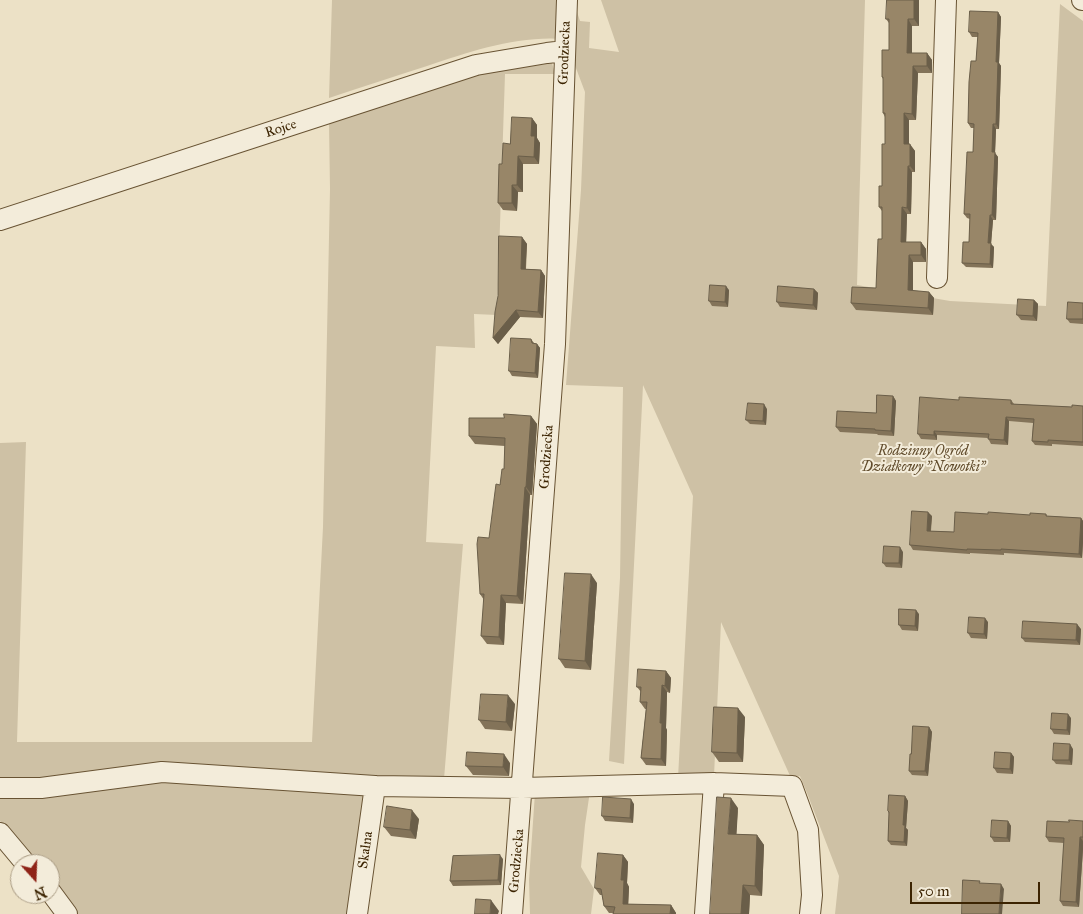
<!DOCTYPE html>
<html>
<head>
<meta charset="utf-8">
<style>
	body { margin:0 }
	#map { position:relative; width:1083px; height:914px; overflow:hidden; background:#ece1c6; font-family:"IM FELL Great Primer",serif }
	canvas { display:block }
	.north { position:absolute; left:10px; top:854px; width:50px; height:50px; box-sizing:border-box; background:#f3ecda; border:1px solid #aa9c84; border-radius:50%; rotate:160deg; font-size:14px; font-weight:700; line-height:20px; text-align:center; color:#3c2402 }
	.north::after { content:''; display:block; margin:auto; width:18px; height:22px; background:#8f2418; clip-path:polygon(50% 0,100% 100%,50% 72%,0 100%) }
	.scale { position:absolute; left:910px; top:882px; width:130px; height:22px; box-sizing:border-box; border:2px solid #3c2402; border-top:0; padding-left:6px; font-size:15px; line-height:18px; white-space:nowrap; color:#3c2402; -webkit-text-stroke:4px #f3ecda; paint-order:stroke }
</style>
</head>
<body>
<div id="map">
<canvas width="1083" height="914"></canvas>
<div class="north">N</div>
<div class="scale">50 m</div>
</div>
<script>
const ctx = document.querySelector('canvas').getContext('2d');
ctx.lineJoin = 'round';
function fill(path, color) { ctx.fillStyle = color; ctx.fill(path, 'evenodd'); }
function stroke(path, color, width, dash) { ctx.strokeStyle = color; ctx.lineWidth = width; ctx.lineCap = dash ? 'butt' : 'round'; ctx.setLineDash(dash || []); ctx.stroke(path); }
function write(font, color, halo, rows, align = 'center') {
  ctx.font = font + ' "IM FELL Great Primer",serif'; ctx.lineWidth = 4; ctx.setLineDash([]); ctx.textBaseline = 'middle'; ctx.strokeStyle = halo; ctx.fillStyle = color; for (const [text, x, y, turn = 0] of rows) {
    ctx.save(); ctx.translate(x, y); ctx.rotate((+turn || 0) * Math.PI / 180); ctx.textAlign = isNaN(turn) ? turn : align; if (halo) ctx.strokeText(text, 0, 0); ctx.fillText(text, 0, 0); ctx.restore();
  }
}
fill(new Path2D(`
	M332,0H573L580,21L590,22L589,48L619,52L601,0H865L857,285L950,301L1046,306L1060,4L1083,21V914H835L839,876L807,793L800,776L791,778L721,622L714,776L678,778L693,496L643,385L624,764L609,761L620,578L623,387L566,385L581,190L585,92L565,39C518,35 471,51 427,66C395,76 362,87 329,98Z
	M552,63L555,74H505L497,315L474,314L475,348L436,346L426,542L463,544L444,779H0V443L26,442L17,742H312L323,527L330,189L329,123L475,75Z
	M158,781L369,792L347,914H76L50,878V864H38L0,821V793Z
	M590,791L585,825L581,867L594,889L591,914H530L529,880L535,793Z`), '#cec1a5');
const minor = new Path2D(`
	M1082,0H1083
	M0,220L476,65L547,53L556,52L565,53
	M937,278L946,0
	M0,788H41L162,772L375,786L522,788L714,783L792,786L808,830L812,895L810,914
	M0,833L26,864
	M50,891L67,914
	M357,914L375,786
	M512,914L555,344L567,0
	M705,914L714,783`);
stroke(minor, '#685333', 22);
stroke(minor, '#f3ecda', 20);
fill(new Path2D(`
	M919,0V26H912V53H927L932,60V73H918L916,120H909V144L915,151V172H912L911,214H907L906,242H921L926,249V262H913V291L929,292L934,298L933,315L856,310L851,303L876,288L882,239V211L879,207L882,186L885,144V117L883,113V79L882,77L889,50V23L886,19Z
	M998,12L1001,17L999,63L1001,66L999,129H996L995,153L998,157L996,220H993L991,244L994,247L993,268L966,267L962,263L969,242L970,219L967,218L964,214L973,152L974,128H971L968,123L976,61L978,37H972L969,32Z
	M532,118L537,125V138L540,143L539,164H523V192H518L517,211L503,210L498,203L502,164L510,144Z
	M522,237L527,244L526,269L541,270L545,276L543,318L520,317L498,344L493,338Z
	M814,289L818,293L817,310L780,307L777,302Z
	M729,290L728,307L712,306L709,301Z
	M1034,300L1038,304L1037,321L1021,320L1017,315Z
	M1083,303V324L1070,323L1067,319Z
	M531,339L534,343L537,344L540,348L538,378L512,376L509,371Z
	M893,396L896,401L894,436L878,435L877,434L840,432L836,427L876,413Z
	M959,400H1011L1014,404L1072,407L1083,406V446L1052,444V446L1035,445L1032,441L1033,423L1009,421L1008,445L991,444L988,438L937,435V440L921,439L918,434Z
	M767,409L766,425L750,424L746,420Z
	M531,416L537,424L532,495H530L523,604L506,603L504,645L487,644L481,636L484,600L480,594L500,485L504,469L505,446L475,444L469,436L504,418Z
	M988,514L1030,515L1046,514L1047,516L1081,518L1083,521V542L1082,558L1004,553V555L970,553V554L913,550L910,545L932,516L931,531L954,532Z
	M903,552L902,568L886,567L883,563Z
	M597,583L591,670L565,668L559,659Z
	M919,614L918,631L902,630L899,625Z
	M988,622L987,639L971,638L968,633Z
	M1081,629L1080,645L1025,642L1022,638Z
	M666,671L671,678L670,693L667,692L666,728L667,730L666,766L646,765L641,758L646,709H645L640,702L641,692L637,687Z
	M515,704L512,731L485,729L479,720Z
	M745,717L743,762H719L712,752Z
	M1071,718L1070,735L1054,734L1051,729Z
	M929,727L932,732L928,776L912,775L909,771L911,754Z
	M1073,749L1072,765L1056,764L1053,760Z
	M1011,753L1014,757L1013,774L997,773L994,768Z
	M510,763L509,776L473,775L466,766Z
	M905,796L908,801L906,828L908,830L907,846L891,845L888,841L889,814L888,811Z
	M634,804L633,823L605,821L602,816Z
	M738,808L736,834L757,835L764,845L762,896L750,895L749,914H710Z
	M419,819L416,839L391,836L384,827Z
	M1008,821L1011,826L1010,842H994L991,837Z
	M1083,821V849L1079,907L1063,906L1060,901L1064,843L1049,842L1046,837L1069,822Z
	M623,855L628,862L627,883L629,887L628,904L671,905L676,913H609L604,906L602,895H600L595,888Z
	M503,859L501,885L453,886L450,881Z`), '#837359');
fill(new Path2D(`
	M914,0H919V26L914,19Z
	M998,12L1001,17L999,63L1001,66L999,129L996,124V62Z
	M908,19L912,26V59L907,53Z
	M927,53L932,60V73L927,66Z
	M913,66L918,73L916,120L912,114Z
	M904,113L909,120V151L904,144Z
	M532,118L537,125V138L540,143L539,164L534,157L531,136Z
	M993,124L996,129L995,153L998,157L996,220L992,215V152Z
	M910,144L915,151V172L910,166Z
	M518,156L523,164V192L517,185Z
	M908,166L912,172L911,214L907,208Z
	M512,185L518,192L517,211L512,203Z
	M902,207L907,214L906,248L901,242Z
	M990,215L993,220L991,244L994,247L993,268L990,264L988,243Z
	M522,237L527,244L525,275L521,269Z
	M921,242L926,249V262L921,255Z
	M909,255L913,262V297L908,290Z
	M541,270L545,276L543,318L538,312Z
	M726,286L729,290L728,307L725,302Z
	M814,289L818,293L817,310L813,305Z
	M929,292L934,298L933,315L928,308Z
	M1034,300L1038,304L1037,321L1033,316Z
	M516,310L520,317L498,344L493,338Z
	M537,344L540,348L538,378L535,373Z
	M893,396L896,401L894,436L891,431Z
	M764,404L767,409L766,425L763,421Z
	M531,416L537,424L532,495L526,487Z
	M1006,417L1009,421L1008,445L1004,440Z
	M934,431L937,435V440L934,435Z
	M525,487L530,495L523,604L517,596Z
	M928,512L932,516L930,536L927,531Z
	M1081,518L1083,521V542L1082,558L1079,554Z
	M900,547L903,552L902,568L899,563Z
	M591,574L597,583L591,670L585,661Z
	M501,595L506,603L504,645L499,637Z
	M916,610L919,614L918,631L915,626Z
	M985,618L988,622L987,639L984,634Z
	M1077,624L1081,629L1080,645L1076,640Z
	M666,671L671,678L670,693L665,686Z
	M662,685L667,692L666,728L667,730L666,766L661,759L660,723Z
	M508,695L515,704L512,731L506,722Z
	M738,708L745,717L743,762L737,753Z
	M1068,714L1071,718L1070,735L1067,730Z
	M929,727L932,732L928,776L925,771Z
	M1070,744L1073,749L1072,765L1069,760Z
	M1011,753L1014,757L1013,774L1010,769Z
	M504,754L510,763L509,776L503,767Z
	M905,796L908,801L906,828L908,830L907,846L904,842L903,825Z
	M731,798L738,808L736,844L728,834Z
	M631,799L634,804L633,823L630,818Z
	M412,810L419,819L416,839L410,830Z
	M1008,821L1011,826L1010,842L1007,838Z
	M757,835L764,845L762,896L755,886Z
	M1080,837L1083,841V849L1079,907L1076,902Z
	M500,855L503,859L501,885L498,880Z
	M623,855L628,862L627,883L629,887L628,911L623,904L621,880Z
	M1001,884L1004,889L1002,914H999Z
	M743,885L750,895L749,914H741Z
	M491,900L499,911L498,914H490Z
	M671,905L676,913V914H670Z`), '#6a5e49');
const building = new Path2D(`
	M887,0H914V19H908L907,53H927V66H913L912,114L904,113V144H910V166H908L907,208L902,207L901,242H921V255H909L908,290L929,292L928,308L851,303L852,287L876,288L878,239H882V207H879V186H882V144H885V113H883V77H882V50H889V19H886Z
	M970,11L998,12L996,62H998L996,124H993L992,152H995L992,215H990L988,243H991L990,264L962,263L963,242H969L970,214H964L967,152H973L974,124L968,123L969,82L971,61H976L978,33L969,32Z
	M512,117L532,118L531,136H535L534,157L518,156L517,185H512V203H498L499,164H502L503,143L510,144Z
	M499,236L522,237L521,269L541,270L538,312L516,310L493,338L495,312L498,296Z
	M710,285L726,286L725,302L709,301Z
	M778,286L814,289L813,305L777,302Z
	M1018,299L1034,300L1033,316L1017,315Z
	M1068,302L1083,303V319H1067Z
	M511,338L531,339L532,343L537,344L535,373L509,371Z
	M877,395L893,396L891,431L875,430V429L836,427L837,411L876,413Z
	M920,397L959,400V397L1011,400V404L1072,407V405L1083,406V442L1048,440V442L1032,441L1034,419L1006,417L1004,440L988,439L989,434L934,431V435L918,434Z
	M748,403L764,404L763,421L746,420Z
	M504,414L531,416L526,487H525L517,596L501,595L499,637L481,636L484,594H480L477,544L478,537L489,538L496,484L500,485L502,469H504L505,438L469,436V418H504Z
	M912,511L928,512L927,531L954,532L955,512L988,514V512L1030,515V513L1046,514V516L1081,518L1079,554L1001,549V550L967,549V550L910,545Z
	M884,546L900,547L899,563H883Z
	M565,573L591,574L585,661L559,659Z
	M899,609L916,610L915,626L899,625Z
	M969,617L985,618L984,634L968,633Z
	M1023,621L1077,624L1076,640L1022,638Z
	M638,669L666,671L665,686L662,685L660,723H662L661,759L641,758L647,702H640L641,687H637Z
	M481,694L508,695L506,722L479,720Z
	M714,707L738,708L737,753L712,752Z
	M1052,713L1068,714L1067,730L1051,729Z
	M913,726L929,727L925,771H909L910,754H911Z
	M1054,743L1070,744L1069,760H1053Z
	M467,752L504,754L503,767L466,766Z
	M995,752L1011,753L1010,769L994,768Z
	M889,795L905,796L903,825H905L904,842L888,841L889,812L888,811Z
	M603,797L631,799L630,818L602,816Z
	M717,797L731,798L728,834L757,835L755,886L743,885L741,914H710Z
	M387,806L412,810L410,830L384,827Z
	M992,820L1008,821L1007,838L991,837Z
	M1069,820L1083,821V837H1080L1076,902L1060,901L1064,838L1046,837L1047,821L1069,822Z
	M598,853L623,855L621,880H624L623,904L671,905L670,914H613L615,907L604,906L601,889L595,888Z
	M500,855L498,880L450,881L453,856Z
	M963,880L980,881L979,883L1001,884L999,914H962Z
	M476,899L491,900L490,914H475Z`);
fill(building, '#988668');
stroke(building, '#6a5e49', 1);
write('14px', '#3c2402', '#f3ecda', [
	["Grodziecka",565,53,-88],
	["Rojce",281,129,-18],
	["Grodziecka",547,457,-86],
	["Skalna",366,850,-82],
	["Grodziecka",517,861,-85]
]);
write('italic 14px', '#604b2b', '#f3ecda', [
	["Rodzinny Ogród",923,452],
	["Działkowy \"Nowotki\"",923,468]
]);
</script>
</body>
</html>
